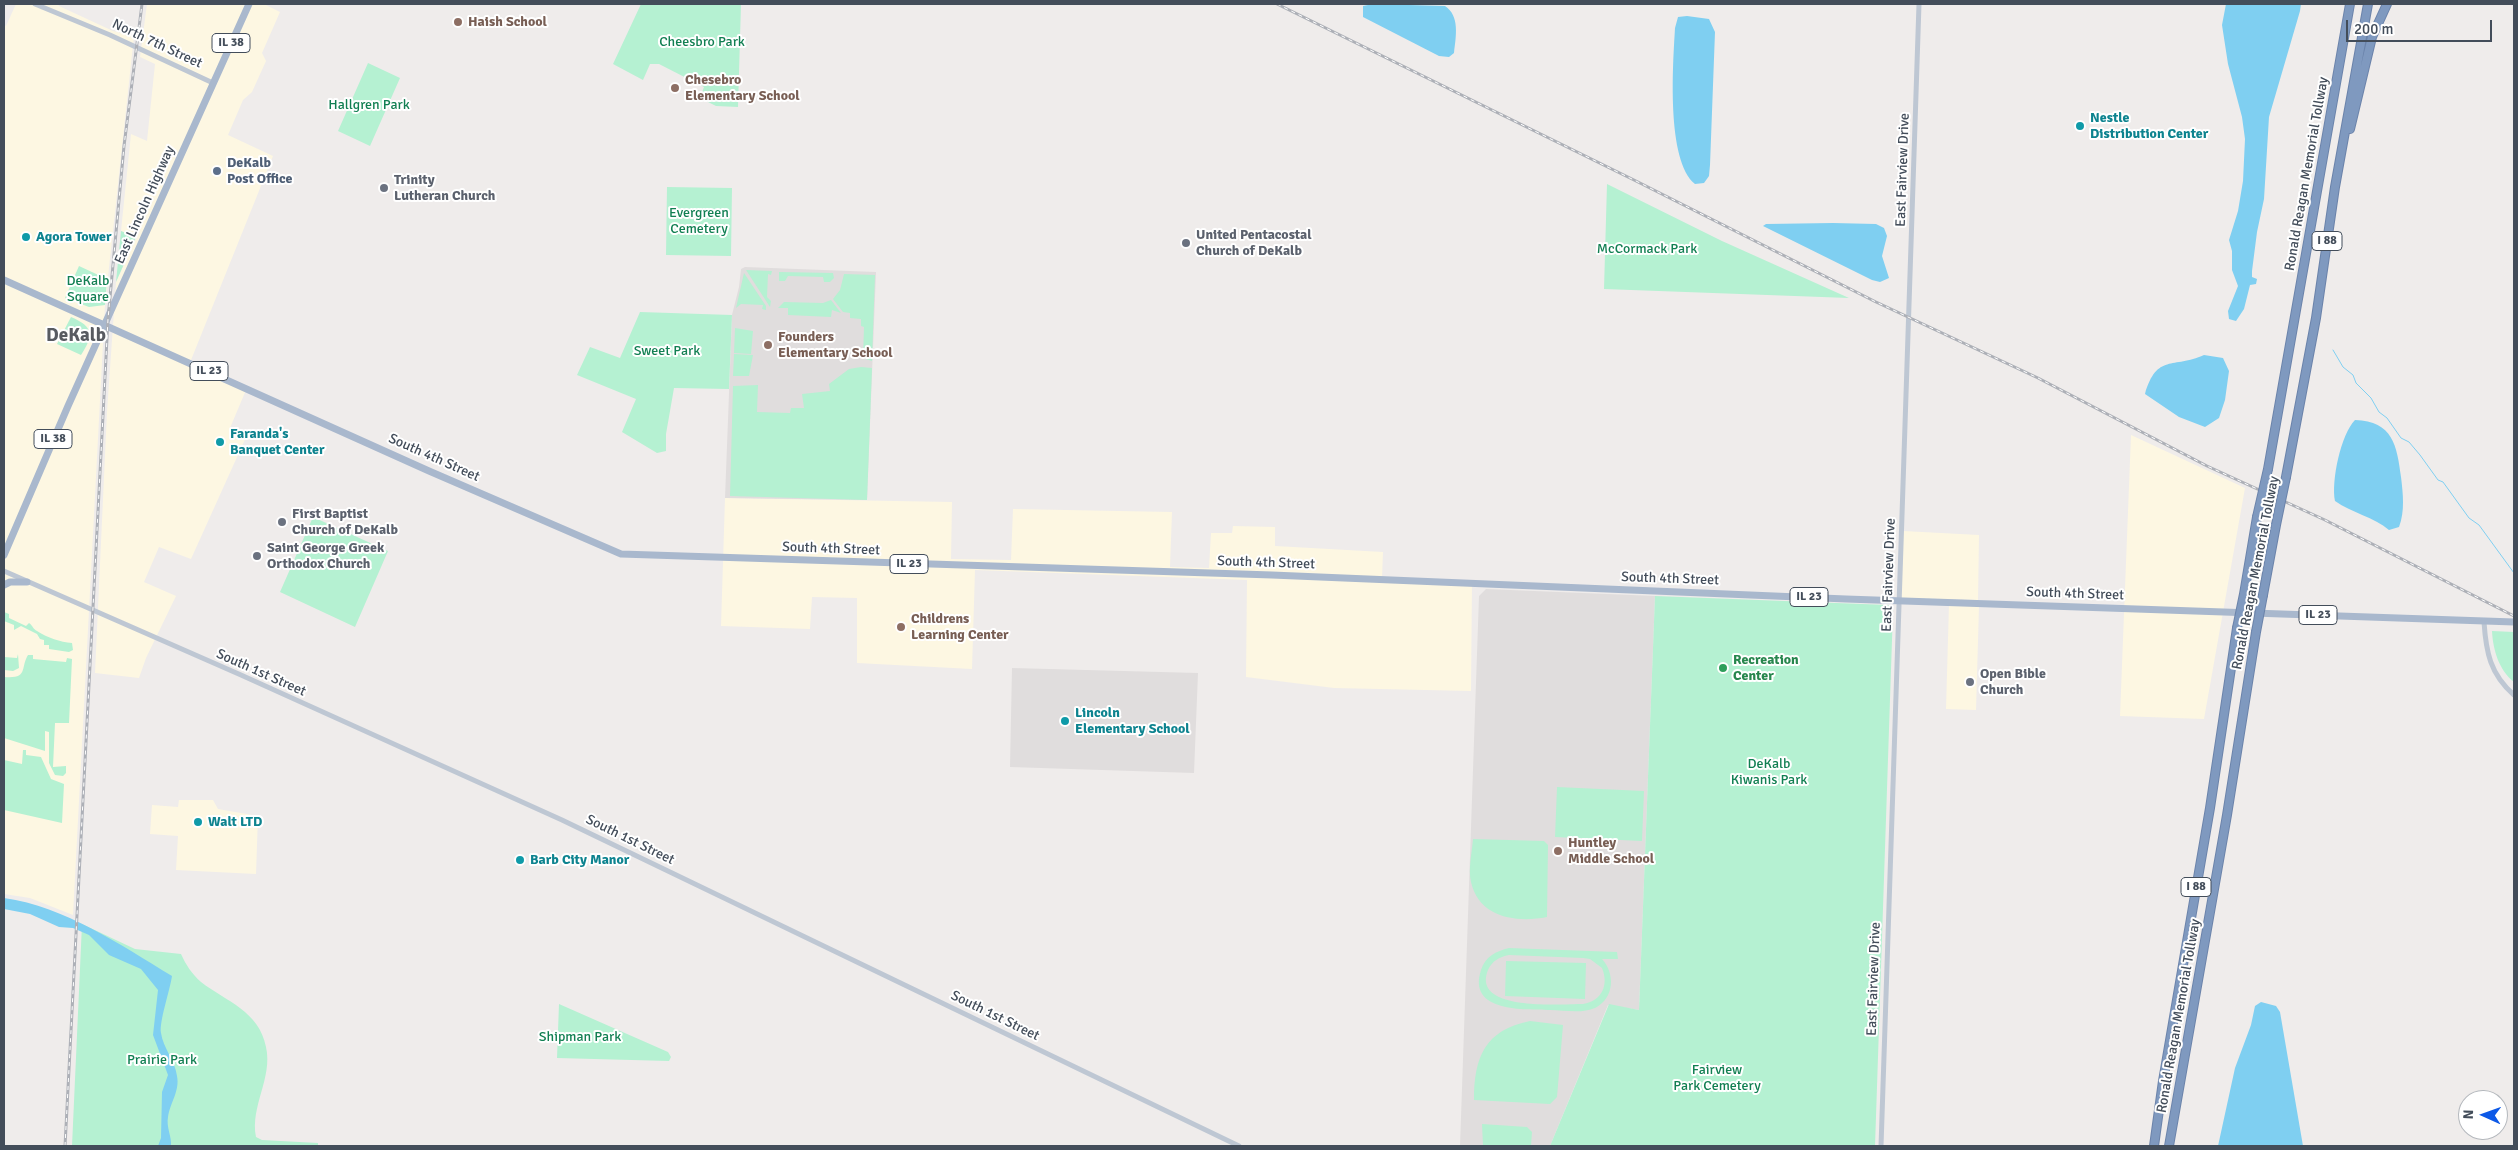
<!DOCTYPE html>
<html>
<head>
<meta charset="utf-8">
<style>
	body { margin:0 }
	#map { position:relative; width:2518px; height:1150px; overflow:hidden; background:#efeceb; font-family:Signika,sans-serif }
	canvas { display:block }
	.frame { position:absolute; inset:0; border:5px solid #434d5a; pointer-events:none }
	.north { position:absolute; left:2458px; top:1090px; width:50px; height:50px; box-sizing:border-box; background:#fff; border:1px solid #b4b8bd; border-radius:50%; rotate:272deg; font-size:14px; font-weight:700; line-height:20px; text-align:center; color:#434d5a }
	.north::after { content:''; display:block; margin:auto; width:18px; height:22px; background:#0d59e7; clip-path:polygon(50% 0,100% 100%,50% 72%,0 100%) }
	.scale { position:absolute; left:2346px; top:20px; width:146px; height:22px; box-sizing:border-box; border:2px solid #434d5a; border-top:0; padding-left:6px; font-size:15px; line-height:18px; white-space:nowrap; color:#434d5a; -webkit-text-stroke:4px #fff; paint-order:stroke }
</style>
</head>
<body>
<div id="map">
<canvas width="2518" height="1150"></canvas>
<div class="frame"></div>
<div class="north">N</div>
<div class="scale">200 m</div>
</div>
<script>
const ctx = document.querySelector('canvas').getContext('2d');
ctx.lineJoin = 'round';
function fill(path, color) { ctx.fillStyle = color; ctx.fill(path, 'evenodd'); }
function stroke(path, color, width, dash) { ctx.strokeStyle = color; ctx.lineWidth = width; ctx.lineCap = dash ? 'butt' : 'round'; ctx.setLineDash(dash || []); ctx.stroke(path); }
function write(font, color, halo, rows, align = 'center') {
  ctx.font = font + ' Signika,sans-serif'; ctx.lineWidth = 4; ctx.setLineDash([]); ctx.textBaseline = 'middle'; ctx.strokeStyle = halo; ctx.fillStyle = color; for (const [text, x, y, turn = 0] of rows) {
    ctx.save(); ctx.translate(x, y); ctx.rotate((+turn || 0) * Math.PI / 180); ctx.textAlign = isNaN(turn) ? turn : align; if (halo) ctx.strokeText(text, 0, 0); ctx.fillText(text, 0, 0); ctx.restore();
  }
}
fill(new Path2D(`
	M16,4H58L59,6L113,31L134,36L105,305L73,915L30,898L4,894V25L6,26Z
	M147,4H264L280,12L262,53L266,61L252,92L243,100L228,135L273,156L189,365L246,390L230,428L247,435L191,559L159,547L144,582L176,596L146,658L139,678L95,673L107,412L116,282L136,238L121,231L131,134L147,141L155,64L140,57Z
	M2131,435L2245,488L2204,719L2120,716Z
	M725,498L952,502L951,559L1011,560L1013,509L1172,512L1170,567L1209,568L1211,533H1232L1233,526L1275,527V546L1383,552L1382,578L1472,582L1471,691L1334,688L1246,677L1247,580L975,570L972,669L857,663V598L812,597L810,629L721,626Z
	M1903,531L1979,535L1978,600L1901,598Z
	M1949,604L1979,606L1976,710L1946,709Z
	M179,800H213L218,809L258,816L256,874L176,870L178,836L150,834L152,805L178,807Z`), '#fdf7e2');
fill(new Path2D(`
	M745,267L876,272L867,500L725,498L732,315L739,287L741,269Z
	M1486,589L1655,596L1639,1010L1608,1005L1550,1146H1460L1479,596Z
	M1012,668L1198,673L1194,773L1010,767Z`), '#e0dddd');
fill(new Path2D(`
	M641,4H741L738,107L716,106L700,98L704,87L659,64H650L643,80L613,64Z
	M368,63L400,78L370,146L338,131Z
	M1607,184L1722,241L1849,298L1604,289Z
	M667,187L732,188L731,256L666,255Z
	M121,231L136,237L116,282Z
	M79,266L107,279L105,305L89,307L65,298Z
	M746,270L772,271L771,275L768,274L767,297L771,301L770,307Z
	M779,272L833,273L834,278L830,282H824L823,277L788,276L785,281H779Z
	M744,273L766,306V310L762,309L763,305L741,304L736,308Z
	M844,274L875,275L872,361L863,358L864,327L861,326V319L850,318V313L843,312L833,299L840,290Z
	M831,300L841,313L832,310L831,317L788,315V308H778L784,302L823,303Z
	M640,312L732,315L729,389L674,388L666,434V451L657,453L622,432L636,399L577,375L590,347L620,358Z
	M71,317C94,327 94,335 81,355L57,344Z
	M735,328L753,331L751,354L734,353Z
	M734,354L753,355L749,376H733Z
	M861,367L872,368L867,500L730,496L733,386L758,385L757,412L790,413L791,408H804L802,394L830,391L829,384L849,369Z
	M313,517L388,551L355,627L280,592Z
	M1655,596L1888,605L1893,610L1875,1146H1550L1609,1004L1639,1010Z
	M4,612L9,614V618L26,626L29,623C33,626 33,629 37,631C48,638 60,642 72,643L73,650L69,652L49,649V645H44V640L40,639L37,634L21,626L14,630V625L4,621Z
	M2492,631L2514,632V682C2499,670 2493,650 2492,631Z
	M18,654L19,668L13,671L4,670V657L17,658Z
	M28,655H33V659L66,662L67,658L72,659L69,723H55L53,767L66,766V773L63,776L55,775L49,763V732L45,731V751L4,738V677C29,679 20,668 28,655Z
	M23,750H26V755L41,757L51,779L64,784L62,823L4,810V760L22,764Z
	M1557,787L1644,791L1642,841L1555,837Z
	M1473,839L1544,841L1548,845L1547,917C1517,923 1479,918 1471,882C1468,869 1472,852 1473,839Z
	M82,924L135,949L181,954C186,965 192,974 201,982C227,1002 259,1011 266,1047C273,1078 250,1106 256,1137L262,1140L318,1143V1146H72Z
	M1509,948L1617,952L1618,959H1602C1615,973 1615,998 1595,1008C1582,1014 1563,1010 1550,1010C1525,1009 1467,1013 1481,970C1485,957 1496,951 1509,948ZM1509,955L1583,958L1590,959L1602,968C1609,985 1602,1001 1583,1004C1561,1004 1471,1012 1488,970C1492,961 1499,957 1509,955Z
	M1506,961L1586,963L1585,999L1505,996Z
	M559,1004L668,1052L671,1057L669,1061L557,1058Z
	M1530,1021L1563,1025L1557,1097L1550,1104L1474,1100C1474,1057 1485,1030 1530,1021Z
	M1482,1124L1527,1127L1532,1132L1531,1146H1483Z`), '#b5f1d2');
fill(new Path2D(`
	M1373,4L1445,6C1460,16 1456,36 1454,53L1449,57L1439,56L1363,17V6Z
	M2226,4H2301L2300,11L2269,117L2264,199L2257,232L2252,271V277L2257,279L2256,284L2250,285L2244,309L2236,321L2229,319L2228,311L2238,286L2232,270V251L2229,240L2238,211L2243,181L2245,139L2242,117L2228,64L2222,25Z
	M1687,16L1709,19L1715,32L1710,165L1709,176L1704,183L1695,184C1666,160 1673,64 1675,28L1678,17Z
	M1833,223L1876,224L1884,228L1887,236L1882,256L1889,278L1880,282L1872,280L1763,226L1766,224Z
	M2204,355L2223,358L2229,371L2225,400L2219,418L2205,427L2179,417L2145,394C2157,353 2173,369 2204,355Z
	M2355,420C2393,421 2397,446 2401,477C2403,494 2405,511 2399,527L2389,530C2374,517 2352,513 2335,501C2331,481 2341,434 2355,420Z
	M4,898C66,907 119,944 172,976C170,990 159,1022 161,1033C163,1048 175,1060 177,1076C180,1091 170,1103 168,1117C166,1127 172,1137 171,1146H158L161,1138L162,1092L168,1075L153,1035L158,990L141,969L109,955L89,935L73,928L59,927L30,914L4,909Z
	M2261,1002L2276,1006L2280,1012L2303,1146H2218L2235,1068L2251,1025L2255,1006Z`), '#7fcff1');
stroke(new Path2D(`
	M2333,350L2343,367L2353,375L2356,383L2371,398L2379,412L2387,418L2401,438L2409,442L2420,455L2438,480L2443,482L2469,518L2479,525L2514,573`), '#7fcff1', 1);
const highway = new Path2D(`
	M2350,129L2372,37L2387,4
	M2268,469L2350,4
	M2286,477L2316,318L2335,187L2368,4
	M2244,594L2257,517
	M2263,595L2276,525
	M2154,1146L2163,1081L2210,808L2237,628
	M2169,1146L2227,815L2256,632`);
stroke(highway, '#6b83aa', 10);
stroke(new Path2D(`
	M35,4L110,35L213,83
	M4,571L241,675L562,820L1239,1146
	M2484,622C2486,652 2490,674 2514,695
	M1881,1146L1919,4`), '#bec7d3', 5);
stroke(new Path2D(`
	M4,280L429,471L621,554L1272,575L1846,599L2514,622
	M4,555L68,406L249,4
	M4,585L10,582H27`), '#a9b8cd', 7);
stroke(highway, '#7f99bf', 8);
const rail = new Path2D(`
	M1277,4L1636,181L1876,302L2038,378L2207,466L2325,520L2514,616
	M65,1146L108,319L124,146L142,4`);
stroke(rail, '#adb0b7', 3);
stroke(rail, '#fff', 1, [4]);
const highwayBridge = new Path2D(`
	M2257,517L2268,469
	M2276,525L2286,477
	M2237,628L2244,594
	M2256,632L2263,595`);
stroke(highwayBridge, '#6b83aa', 10, []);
stroke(highwayBridge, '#7f99bf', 8);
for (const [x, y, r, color] of [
	[458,22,5,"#8d6e63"],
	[675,88,5,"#8d6e63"],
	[2080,126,5,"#0f9aa8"],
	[217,171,5,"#5c6f8a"],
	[384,188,5,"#6b7280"],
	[26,237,5,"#0f9aa8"],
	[1186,243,5,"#6b7280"],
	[768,345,5,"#8d6e63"],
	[220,442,5,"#0f9aa8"],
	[282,522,5,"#6b7280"],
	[257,556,5,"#6b7280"],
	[901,627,5,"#8d6e63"],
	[1723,668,5,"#2e9e5b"],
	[1970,682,5,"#6b7280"],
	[1065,721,5,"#0f9aa8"],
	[198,822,5,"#0f9aa8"],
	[1558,851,5,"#8d6e63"],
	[520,860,5,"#0f9aa8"]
]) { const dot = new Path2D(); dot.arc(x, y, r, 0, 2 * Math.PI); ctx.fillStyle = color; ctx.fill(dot); stroke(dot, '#fff', 2); }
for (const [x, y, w] of [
	[231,43,38],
	[2327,241,30],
	[209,371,38],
	[53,439,38],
	[909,564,38],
	[1809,597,38],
	[2318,615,38],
	[2196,887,30]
]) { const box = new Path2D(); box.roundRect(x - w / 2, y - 9.5, w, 19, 4); ctx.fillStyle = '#fff'; ctx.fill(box); stroke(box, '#434d5a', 1); }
write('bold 12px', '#434d5a', null, [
	["IL 38",231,43],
	["I 88",2327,241],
	["IL 23",209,371],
	["IL 38",53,439],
	["IL 23",909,564],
	["IL 23",1809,597],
	["IL 23",2318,615],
	["I 88",2196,887]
]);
write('bold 14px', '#785e54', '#fff', [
	["Haish School",468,22],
	["Chesebro",685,80],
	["Elementary School",685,96],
	["Founders",778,337],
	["Elementary School",778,353],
	["Childrens",911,619],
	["Learning Center",911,635],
	["Huntley",1568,843],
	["Middle School",1568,859]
], 'left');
write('14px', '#117f52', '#fff', [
	["Cheesbro Park",702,42],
	["Hallgren Park",369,105],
	["Evergreen",699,213],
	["Cemetery",699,229],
	["McCormack Park",1647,249],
	["DeKalb",88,281],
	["Square",88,297],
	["Sweet Park",667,351],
	["DeKalb",1769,764],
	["Kiwanis Park",1769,780],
	["Shipman Park",580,1037],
	["Prairie Park",162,1060],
	["Fairview",1717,1070],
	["Park Cemetery",1717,1086]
]);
write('14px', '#434d5a', '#fff', [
	["North 7th Street",157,44,25],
	["East Fairview Drive",1903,170,-88],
	["Ronald Reagan Memorial Tollway",2307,174,-80],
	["East Lincoln Highway",145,205,-66],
	["South 4th Street",434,458,24],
	["South 4th Street",831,549,2],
	["South 4th Street",1266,563,2],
	["Ronald Reagan Memorial Tollway",2256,573,-79],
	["East Fairview Drive",1889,575,-88],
	["South 4th Street",1670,579,2],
	["South 4th Street",2075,594,2],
	["South 1st Street",261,673,24],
	["South 1st Street",630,840,26],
	["East Fairview Drive",1874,979,-88],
	["South 1st Street",995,1016,26],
	["Ronald Reagan Memorial Tollway",2179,1016,-80]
]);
write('bold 14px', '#0d838f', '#fff', [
	["Nestle",2090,118],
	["Distribution Center",2090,134],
	["Agora Tower",36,237],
	["Faranda's",230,434],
	["Banquet Center",230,450],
	["Lincoln",1075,713],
	["Elementary School",1075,729],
	["Walt LTD",208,822],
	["Barb City Manor",530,860]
], 'left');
write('bold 14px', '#4e5e75', '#fff', [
	["DeKalb",227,163],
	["Post Office",227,179]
], 'left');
write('bold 14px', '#5b616d', '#fff', [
	["Trinity",394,180],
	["Lutheran Church",394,196],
	["United Pentacostal",1196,235],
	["Church of DeKalb",1196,251],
	["First Baptist",292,514],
	["Church of DeKalb",292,530],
	["Saint George Greek",267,548],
	["Orthodox Church",267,564],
	["Open Bible",1980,674],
	["Church",1980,690]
], 'left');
write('bold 14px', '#27864d', '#fff', [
	["Recreation",1733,660],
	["Center",1733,676]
], 'left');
write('bold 19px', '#585b61', '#fff', [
	["DeKalb",76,336]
]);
</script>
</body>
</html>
